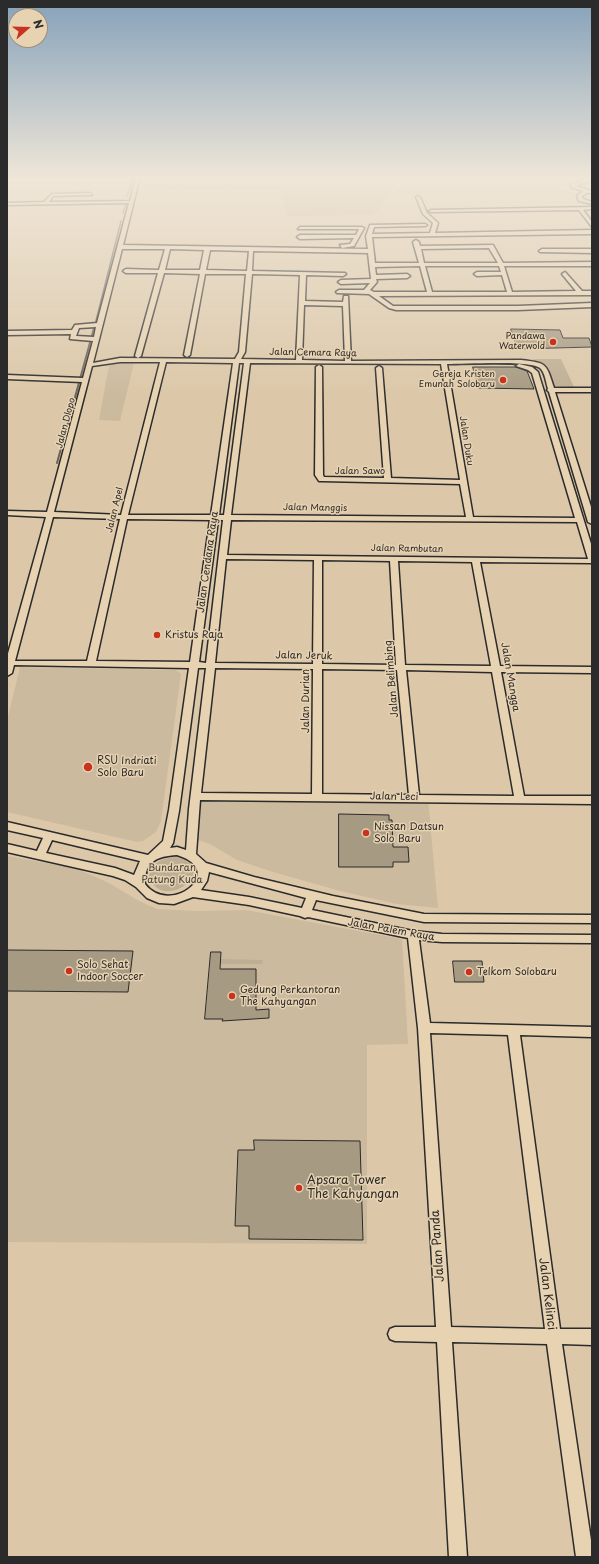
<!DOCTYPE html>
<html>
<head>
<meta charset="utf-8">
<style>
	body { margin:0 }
	#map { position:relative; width:599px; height:1564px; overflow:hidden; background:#dcc8a9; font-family:"Playpen Sans",sans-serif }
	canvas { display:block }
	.frame { position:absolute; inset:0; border:8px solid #2b2b2b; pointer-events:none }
	.north { position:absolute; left:8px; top:8px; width:40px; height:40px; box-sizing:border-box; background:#e7d2b1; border:1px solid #9c8f7b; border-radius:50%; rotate:70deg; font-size:11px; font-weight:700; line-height:16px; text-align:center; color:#2b2b2b }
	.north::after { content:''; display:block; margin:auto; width:14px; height:18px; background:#c8321e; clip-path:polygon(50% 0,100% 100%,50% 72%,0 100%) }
</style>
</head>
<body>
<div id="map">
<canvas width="599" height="1564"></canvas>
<div class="frame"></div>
<div class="north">N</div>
</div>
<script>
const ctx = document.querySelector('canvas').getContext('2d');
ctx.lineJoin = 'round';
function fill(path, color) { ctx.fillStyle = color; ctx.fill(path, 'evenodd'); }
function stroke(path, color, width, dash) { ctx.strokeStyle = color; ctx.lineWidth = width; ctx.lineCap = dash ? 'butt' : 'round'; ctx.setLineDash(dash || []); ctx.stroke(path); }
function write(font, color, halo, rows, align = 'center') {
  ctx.font = font + ' "Playpen Sans",sans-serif'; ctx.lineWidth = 3; ctx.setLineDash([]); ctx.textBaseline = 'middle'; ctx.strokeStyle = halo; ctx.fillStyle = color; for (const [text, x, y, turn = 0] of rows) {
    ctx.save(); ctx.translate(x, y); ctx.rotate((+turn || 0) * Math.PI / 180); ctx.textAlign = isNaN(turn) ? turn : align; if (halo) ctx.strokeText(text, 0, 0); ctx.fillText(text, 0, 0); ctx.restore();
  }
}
fill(new Path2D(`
	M145,177H400L374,215L287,216L282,190L142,191Z
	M407,177H575L550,186L572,192L394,194Z
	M121,363H134L120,421L99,420L109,365Z
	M20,667L176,670L181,674L161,821L156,832L143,841L137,842L7,812V721Z
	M200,798L428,799L438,908L397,904L340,891L273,872L237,860L210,844L195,839Z
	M7,856L75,868L109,883L139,901L157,909L196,911L246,910L402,939L408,1044L367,1045V1244L7,1242Z`), '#ccba9e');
fill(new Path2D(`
	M530,359H561L574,387L553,386C548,371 549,361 530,359Z
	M176,857C223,868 163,914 149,877C151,862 163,858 176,857Z
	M221,959L263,960L262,964H221Z`), '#beae94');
stroke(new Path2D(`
	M127,196L134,177
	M123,213L126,204
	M94,329L121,221`), '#696358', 1.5);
stroke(new Path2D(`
	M57,463L94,328`), '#696358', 2);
const building = new Path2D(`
	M511,329L560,330L563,338H589L592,347L518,349Z
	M473,367H516L527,371L534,389L479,388Z
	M339,814L389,815V820H392L393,847H408L409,862H393V867H339Z
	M7,950L133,951L128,992L7,991Z
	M211,952H221L220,969H256V1010L269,1009V1018L222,1021L223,1019H205Z
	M453,961H482L484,982H455Z
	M254,1140L360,1141L363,1240L249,1239V1226H235L238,1150H254Z`);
fill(building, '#a79a83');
stroke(building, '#2b2b2b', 1);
const minor = new Path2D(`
	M136,177H140L123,245L368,249L366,236L370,225L425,224L427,225L425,226L374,227L372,234L430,233L433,223L423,214L416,197L418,196L420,197L427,213L438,223L435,233L592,230V234L372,237L375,263H419L413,242L416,240L419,242L420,246L493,245L503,263L592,262V266H504L512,292L576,291L562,274L565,272L582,291H592V295L379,296L393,306H518L592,303V307L518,310H396L389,308L369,294L337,293L336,292L339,290H364L370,283L341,284L338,282L341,280L371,279L368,253L253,251L252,271L345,273L346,274L343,276L306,275L305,301L343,302L344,296H348L351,361L521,360C547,363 546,363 554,388H592V392H555L592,510V524L588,522L549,392L547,390L548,389C546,383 545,372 540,368C530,360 463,364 447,364L473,517L575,518L532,373L528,370L516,366L519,364L532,367L538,372L592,547V563L480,562L500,666L592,667V673L501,672L524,796H592V804L200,800L196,854L206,863L254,877L333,896L424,914L592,915V923L424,922L316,900L312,910L413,931L442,934L592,935V943L442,942L419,940L430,1023L592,1027V1037L520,1035L560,1329H592V1345L562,1344L592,1547V1557H576L547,1344L452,1342L467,1557H449L437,1342L395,1341L390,1339L388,1334L390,1329L395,1327H436L418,1028L408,938L308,917L305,918L300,916L249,905L193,897L174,904L159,903L147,898L136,887L125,880L113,876L7,852V844L37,851L43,838L7,830V822L148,855L163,841L169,810L189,668L14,665L12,673L7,676V657L46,517L7,515V511L47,512L82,382L7,379V375L83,378L93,341L70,339L71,334L7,335V331L72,330L75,325L97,323L129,203L7,205V203L44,202L52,194L90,193L92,195L53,196L49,202L130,201ZM489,248L498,263H424L421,249ZM122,249H165L159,270L126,269L123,271L126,273H158L135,356L138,358L141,356L164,273L200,274L184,355L187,357L190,355L205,274H246L239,352L235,359L120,358L93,363ZM170,249L204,250L200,270H165ZM210,250L249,251L247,271L206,270ZM420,266L427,292H374L370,290L377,282L376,279L407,278L410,276L407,274L376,275L375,267ZM425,266H499L501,272H477L474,274L477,276L502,275L507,292H432ZM252,274L300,275L296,360L241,359L245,352ZM304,305L343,306L345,361L302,360ZM96,327L94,337L76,336L79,328ZM120,362H160L121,515L54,512L92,366ZM166,362L233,363L211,515H128ZM239,363H244L224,515H219ZM250,363L441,364L460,480L391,478L382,368L379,366L376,368L384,478L324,477L323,475L322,367L319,365L316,367L315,475L319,481H322L460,484L466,517L231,515ZM53,517L120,519L87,661H15ZM127,519L210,520L190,662L96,661ZM218,520H223L206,663L199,662ZM231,520L577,522L588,559L227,555ZM226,559L314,560L313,664L215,663ZM322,560L390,561L396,665L322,664ZM398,561L472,562L491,666L405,665ZM198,668H206L189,809L186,850L177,847L170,848L173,843L179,811ZM215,668L313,669L312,794L201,793ZM322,669L397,670L409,795L322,794ZM406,670L492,672L514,796L419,795ZM52,840L140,861L134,875L115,868L46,853ZM177,855C229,871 170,917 145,884C144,862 157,856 177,855ZM209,872L306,898L302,908L249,897L201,890L207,881ZM430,1033L508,1035L545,1329L451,1327Z
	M592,177V180L575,186L592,191V193H587L582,196L583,199L592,202V204L579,201L577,196L583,191L571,187V184Z
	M592,207V209L583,210L592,222V227L579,210L431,212L429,211L431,210Z
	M300,227H362L364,228L354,246L342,248L340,245L350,244L354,238L300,239L297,237L300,235H356L359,229H298Z
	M542,249H592V253L540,252L539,251Z`);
stroke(minor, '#2b2b2b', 3);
fill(minor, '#e7d2b1');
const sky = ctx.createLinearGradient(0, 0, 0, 396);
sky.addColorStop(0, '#86a2ba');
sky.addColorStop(0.45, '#efe6d8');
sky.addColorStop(1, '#efe6d800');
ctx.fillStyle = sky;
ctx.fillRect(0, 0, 599, 396);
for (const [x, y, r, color] of [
	[553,342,4,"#c8321e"],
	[503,380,4,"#c8321e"],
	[157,635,4,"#c8321e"],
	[88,767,5,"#c8321e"],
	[366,833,4,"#c8321e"],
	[69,971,4,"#c8321e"],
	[469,972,4,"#c8321e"],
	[232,996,4,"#c8321e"],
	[299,1188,4,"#c8321e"]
]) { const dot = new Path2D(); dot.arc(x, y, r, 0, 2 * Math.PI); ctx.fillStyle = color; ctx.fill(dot); stroke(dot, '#e7d2b1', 1.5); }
write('9px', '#2b2b2b', '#e7d2b1', [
	["Pandawa",545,337],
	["Waterwold",545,347],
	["Gereja Kristen",495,375],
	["Emunah Solobaru",495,385]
], 'right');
write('9px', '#2b2b2b', '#e7d2b1', [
	["Jalan Cemara Raya",313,353,1],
	["Jalan Dlopo",66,423,-75],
	["Jalan Duku",466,441,81],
	["Jalan Sawo",360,472],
	["Jalan Manggis",315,508,1],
	["Jalan Apel",115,510,-76],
	["Jalan Rambutan",407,549,1]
]);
write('10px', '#2b2b2b', '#e7d2b1', [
	["Jalan Cendana Raya",208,562,-82],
	["Jalan Jeruk",304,656,1],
	["Jalan Mangga",510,677,80],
	["Jalan Belimbing",392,679,-95],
	["Jalan Durian",306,701,-90],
	["Jalan Leci",394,797,1],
	["Jalan Palem Raya",391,930,10]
]);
write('10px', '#2b2b2b', '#e7d2b1', [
	["Kristus Raja",165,635],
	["RSU Indriati",97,761],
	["Solo Baru",97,773],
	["Nissan Datsun",374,827],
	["Solo Baru",374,839],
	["Solo Sehat",77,965],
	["Indoor Soccer",77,977],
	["Telkom Solobaru",477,972],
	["Gedung Perkantoran",240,990],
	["The Kahyangan",240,1002]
], 'left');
write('10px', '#413f3b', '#e7d2b1', [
	["Bundaran",172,868],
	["Patung Kuda",172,880]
]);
write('12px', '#2b2b2b', '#e7d2b1', [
	["Apsara Tower",307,1181],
	["The Kahyangan",307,1195]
], 'left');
write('12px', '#2b2b2b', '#e7d2b1', [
	["Jalan Panda",438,1246,-94],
	["Jalan Kelinci",547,1294,83]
]);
</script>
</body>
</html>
